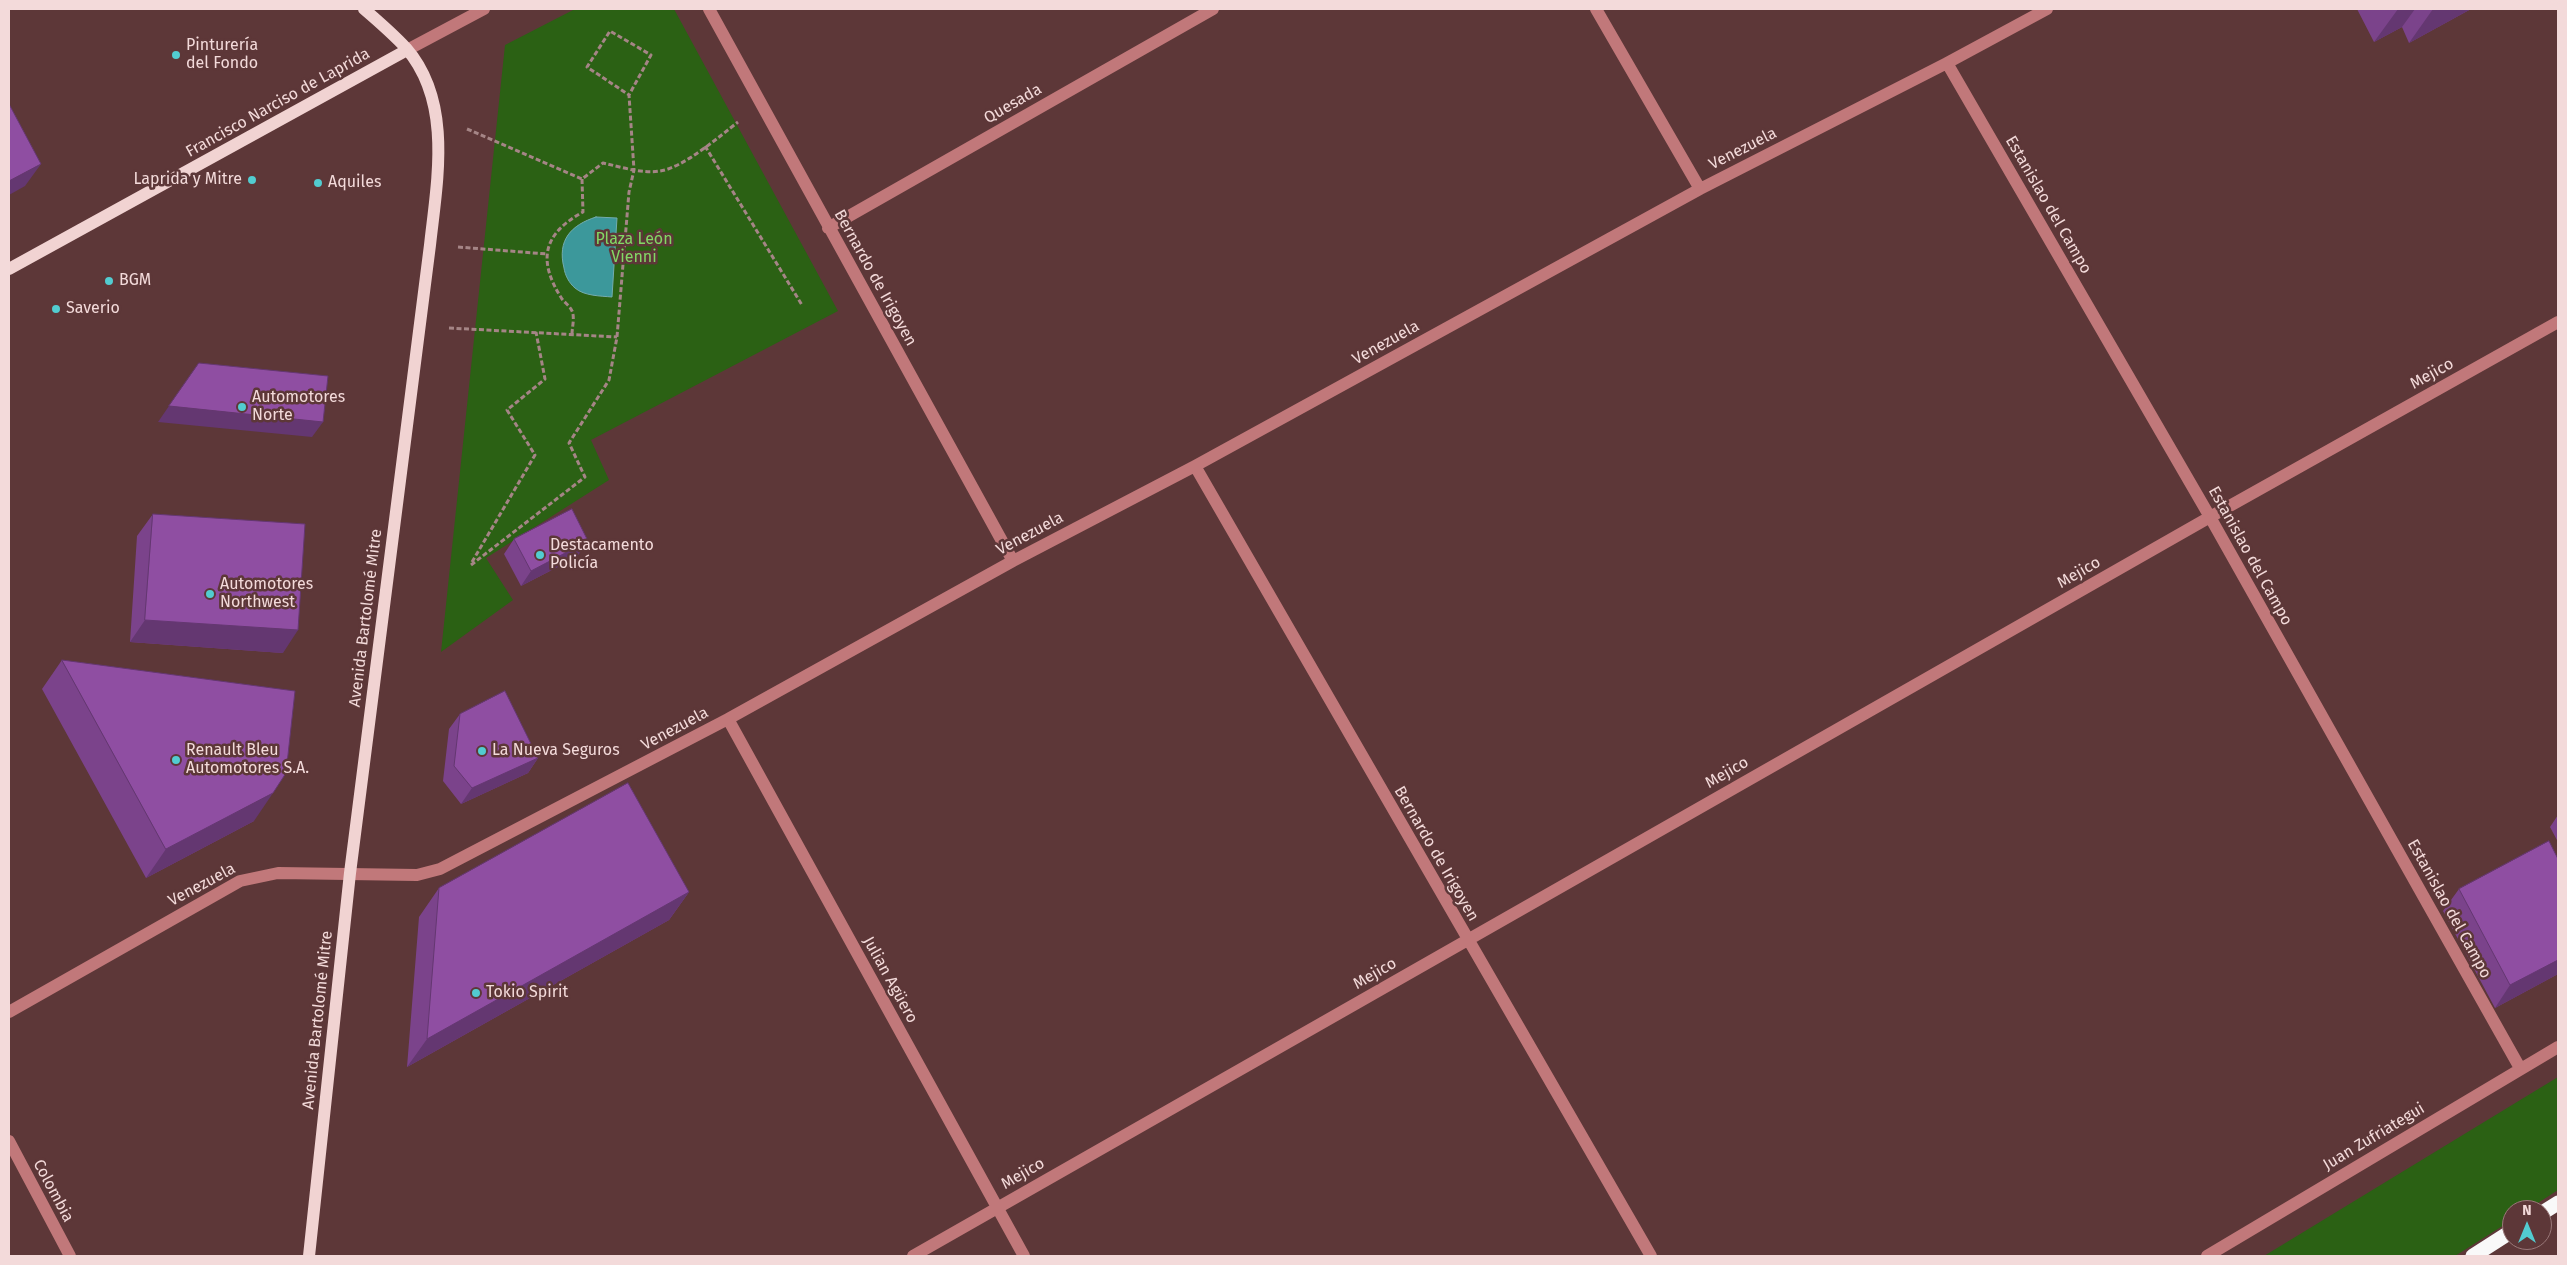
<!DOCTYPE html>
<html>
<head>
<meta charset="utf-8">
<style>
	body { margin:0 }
	#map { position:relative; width:2567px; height:1265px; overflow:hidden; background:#5d3738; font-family:"Fira Sans",sans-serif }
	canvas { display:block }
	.frame { position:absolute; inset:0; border:10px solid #f3dada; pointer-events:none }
	.north { position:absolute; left:2502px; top:1200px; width:50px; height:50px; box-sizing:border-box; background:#5d3738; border:1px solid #997879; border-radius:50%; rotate:0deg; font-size:14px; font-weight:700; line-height:20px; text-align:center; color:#f3dada }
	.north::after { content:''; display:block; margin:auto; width:18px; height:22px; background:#52ccd0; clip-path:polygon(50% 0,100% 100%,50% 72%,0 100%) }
</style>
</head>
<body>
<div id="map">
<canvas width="2567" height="1265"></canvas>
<div class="frame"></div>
<div class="north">N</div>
</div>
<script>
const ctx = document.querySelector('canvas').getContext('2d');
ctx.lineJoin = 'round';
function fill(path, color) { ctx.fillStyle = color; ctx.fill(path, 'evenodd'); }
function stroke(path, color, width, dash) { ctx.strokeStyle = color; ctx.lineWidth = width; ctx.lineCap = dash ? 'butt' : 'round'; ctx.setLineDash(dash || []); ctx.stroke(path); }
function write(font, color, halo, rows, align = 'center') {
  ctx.font = font + ' "Fira Sans",sans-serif'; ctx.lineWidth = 5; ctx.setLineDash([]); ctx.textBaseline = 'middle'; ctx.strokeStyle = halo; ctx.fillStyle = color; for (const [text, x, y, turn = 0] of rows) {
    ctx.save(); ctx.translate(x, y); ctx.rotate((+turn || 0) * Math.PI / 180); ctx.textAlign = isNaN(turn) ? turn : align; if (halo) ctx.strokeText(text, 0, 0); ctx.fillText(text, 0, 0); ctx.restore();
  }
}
fill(new Path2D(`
	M575,9H674L838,311L591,440L609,480L486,558L513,600L441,652L505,45Z
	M2558,1077V1190L2527,1210H2512V1220L2455,1256H2264Z`), '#2b6114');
const water = new Path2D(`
	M596,217L617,218L612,297C601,296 584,296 575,288C569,283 565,275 564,268C557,240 571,225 596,217Z`);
fill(water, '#3c989b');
stroke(water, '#73acae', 1);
stroke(new Path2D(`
	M467,129L582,179L603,163C621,167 642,174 660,171C683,168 720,136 738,122
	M705,146L802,305
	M458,247L547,254
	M449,328L617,337
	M572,334C572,328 575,317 572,311C570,306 565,303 562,299C537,260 543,234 583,212L582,179
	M472,562L535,455L507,410L545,379L536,332
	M471,565L585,477L569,443L609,380L617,337L629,192L634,170L629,95L651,55L610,31L587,67L629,95`), '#a58586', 3, [5, 2.5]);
stroke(new Path2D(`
	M709,9L1013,561
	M1596,9L1700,189
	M407,50L484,9
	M1947,63L2210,517L2520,1068
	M828,228L1213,9
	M1195,466L1651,1256
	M728,719L1024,1256
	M9,1012L240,881L278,873L417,875L440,869L728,719L1013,561L1195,466L1700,189L1947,63L2047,9
	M9,1141L70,1256
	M913,1256L2210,517L2558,322
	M2207,1256L2558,1047`), '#c1787a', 12);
stroke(new Path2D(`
	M9,269L407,50
	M309,1256L350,873L430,245C437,181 453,102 406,48C393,34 378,21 364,9`), '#f1d3d2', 12);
stroke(new Path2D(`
	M2542,1213L2558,1203
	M2473,1256L2512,1231`), '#f9f9f9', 15);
fill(new Path2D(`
	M2357,9H2471L2409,43L2402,27L2374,42Z
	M153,514L283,653L130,642L137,536Z
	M514,539L577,557L521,586L504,554Z
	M62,660L254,821L146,878L42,689Z
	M460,714L538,758L528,773L461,804L443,781L449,729Z
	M2558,815V842L2550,827Z
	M439,888L689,892L669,920L407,1067L419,917Z
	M2459,889L2558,974L2495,1008L2443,911Z`), '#7b438b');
fill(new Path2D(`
	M2398,9H2415L2402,27L2374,42Z
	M2433,9H2471L2409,43Z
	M41,164L25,186L9,195V181Z
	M169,406L323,422L312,437L158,422Z
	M588,541L577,557L521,586L531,571Z
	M145,620L298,630L283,653L130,642Z
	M538,758L528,773L461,804L472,788Z
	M273,793L254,821L146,878L166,849Z
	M689,892L669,920L407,1067L427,1039Z
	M2558,960V974L2495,1008L2510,985Z`), '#643771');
const building = new Path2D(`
	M9,104L41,164L9,181Z
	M199,363L328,376L323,422L169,406Z
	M572,509L588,541L531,571L514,539Z
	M153,514L305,524L298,630L145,620Z
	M62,660L295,691L286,773L273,793L166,849Z
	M505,691L538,758L472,788L454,766L460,714Z
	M628,783L689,892L427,1039L439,888Z
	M2549,841L2558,859V960L2510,985L2459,889Z`);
fill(building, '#8f4ea2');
stroke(building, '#643771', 1);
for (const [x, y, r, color] of [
	[176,55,5,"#52ccd0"],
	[252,180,5,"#52ccd0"],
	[318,183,5,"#52ccd0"],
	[109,281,5,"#52ccd0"],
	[56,309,5,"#52ccd0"],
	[242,407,5,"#52ccd0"],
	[540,555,5,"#52ccd0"],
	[210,594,5,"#52ccd0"],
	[482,751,5,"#52ccd0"],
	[176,760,5,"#52ccd0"],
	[476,993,5,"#52ccd0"]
]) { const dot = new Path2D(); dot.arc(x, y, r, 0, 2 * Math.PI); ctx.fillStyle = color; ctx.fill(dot); stroke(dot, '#5d3738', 2); }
write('16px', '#f3dada', '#5d3738', [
	["Pinturería",186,46],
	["del Fondo",186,64],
	["Laprida y Mitre",242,180,"right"],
	["Aquiles",328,183],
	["BGM",119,281],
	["Saverio",66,309],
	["Automotores",252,398],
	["Norte",252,416],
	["Destacamento",550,546],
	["Policía",550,564],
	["Automotores",220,585],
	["Northwest",220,603],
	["Renault Bleu",186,751],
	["Automotores S.A.",186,769],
	["La Nueva Seguros",492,751],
	["Tokio Spirit",486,993]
], 'left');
write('16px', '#f3dada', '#5d3738', [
	["Francisco Narciso de Laprida",278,103,-29],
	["Quesada",1013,104,-30],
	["Venezuela",1743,149,-27],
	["Estanislao del Campo",2048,205,60],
	["Bernardo de Irigoyen",875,278,61],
	["Venezuela",1386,343,-29],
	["Mejico",2432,374,-29],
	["Venezuela",1030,534,-28],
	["Estanislao del Campo",2250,556,61],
	["Mejico",2079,573,-30],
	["Avenida Bartolomé Mitre",366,618,-83],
	["Venezuela",675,729,-28],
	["Mejico",1727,773,-30],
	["Bernardo de Irigoyen",1436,854,60],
	["Venezuela",202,885,-28],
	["Estanislao del Campo",2449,909,61],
	["Mejico",1375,974,-30],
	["Julian Agüero",890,980,61],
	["Avenida Bartolomé Mitre",318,1020,-84],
	["Juan Zufriategui",2374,1137,-31],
	["Mejico",1023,1174,-30],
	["Colombia",53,1191,62]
]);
write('16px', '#83d865', '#5d3738', [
	["Plaza León",634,240],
	["Vienni",634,258]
]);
</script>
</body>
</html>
